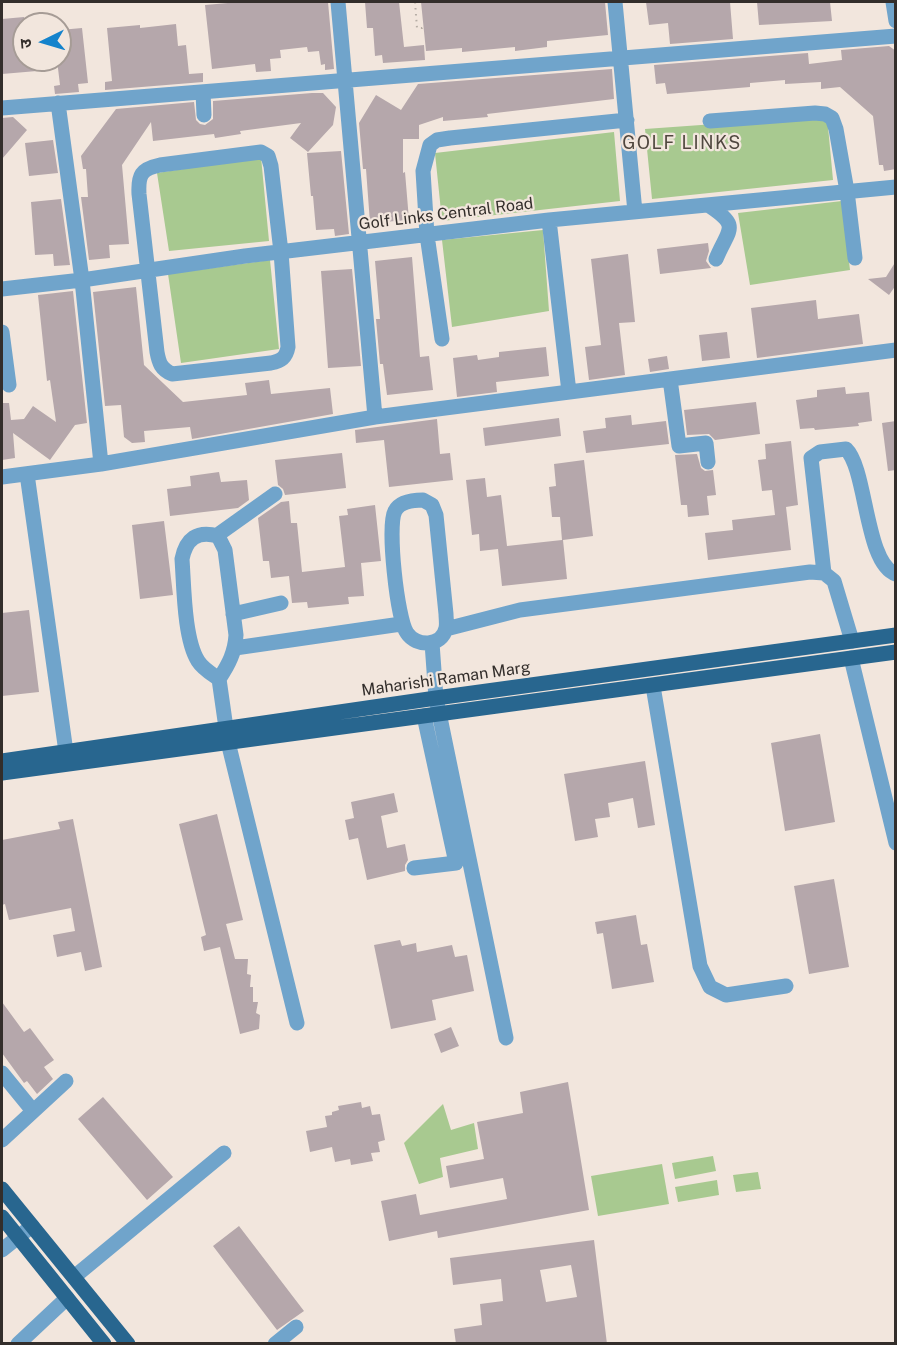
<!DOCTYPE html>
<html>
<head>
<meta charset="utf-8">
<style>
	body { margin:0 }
	#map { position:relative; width:897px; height:1345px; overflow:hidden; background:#f2e6dd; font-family:"Public Sans","Noto Sans Devanagari",sans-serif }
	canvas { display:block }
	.frame { position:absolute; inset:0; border:3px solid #332e2b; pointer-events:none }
	.north { position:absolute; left:12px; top:12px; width:60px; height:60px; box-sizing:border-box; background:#f2e6dd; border:2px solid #a69c96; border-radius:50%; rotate:265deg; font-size:16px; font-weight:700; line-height:24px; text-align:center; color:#332e2b }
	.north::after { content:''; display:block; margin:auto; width:21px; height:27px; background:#1483cc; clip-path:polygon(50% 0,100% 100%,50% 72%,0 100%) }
</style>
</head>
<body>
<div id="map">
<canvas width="897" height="1345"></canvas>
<div class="frame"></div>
<div class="north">उ</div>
</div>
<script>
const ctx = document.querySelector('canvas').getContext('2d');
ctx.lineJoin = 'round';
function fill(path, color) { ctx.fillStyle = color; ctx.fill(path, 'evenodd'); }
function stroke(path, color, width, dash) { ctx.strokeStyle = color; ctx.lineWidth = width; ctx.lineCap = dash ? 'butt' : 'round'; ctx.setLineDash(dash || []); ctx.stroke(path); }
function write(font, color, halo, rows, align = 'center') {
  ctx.font = font + ' "Public Sans",sans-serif'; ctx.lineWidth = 4.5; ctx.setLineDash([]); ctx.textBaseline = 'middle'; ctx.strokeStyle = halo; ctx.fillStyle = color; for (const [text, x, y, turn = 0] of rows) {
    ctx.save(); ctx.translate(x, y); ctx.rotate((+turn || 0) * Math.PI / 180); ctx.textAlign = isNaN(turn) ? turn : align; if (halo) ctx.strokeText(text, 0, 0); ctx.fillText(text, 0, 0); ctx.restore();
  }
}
fill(new Path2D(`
	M827,116L833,180L652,199L645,129Z
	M614,132L620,201L442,221L435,153Z
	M261,157L269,241L169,251L157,173Z
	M842,201L850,270L750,285L738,213Z
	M543,230L549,311L452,327L442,240Z
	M270,260L279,349L181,363L168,274Z
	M443,1104L451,1130L474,1123L478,1149L440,1158L443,1177L419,1184L404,1143Z
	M713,1156L716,1171L675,1179L672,1163Z
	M662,1164L669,1204L598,1216L591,1176Z
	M758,1172L761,1189L736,1192L733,1175Z
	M717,1180L719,1195L678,1202L675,1187Z`), '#a8c990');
fill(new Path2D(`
	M239,2H328L334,69L325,70V64L321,65L319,51L308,52L307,47L280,50L281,58L270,59L271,71L256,72L255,64L212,69L205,5Z
	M365,2H399L404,47L424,45L425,60L383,63L382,55L375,56L373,28H367Z
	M421,2H605L608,35L547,41V47L515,51V47L462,52V48L426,51Z
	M646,2H730L733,39L670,44L668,23L649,25Z
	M757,2H830L832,21L759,25Z
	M24,17V60H35L37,71L2,74V19Z
	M176,24L178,46L186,45L189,74L203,73V82L105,90V82L112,81L107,28L140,25V28Z
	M82,28L88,83L78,84L79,92L55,94L54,86L60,85L57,60H60V30Z
	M889,46L896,51V169L884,171L883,165H879L873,116L840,87L821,89V82L785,84V80L750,83V87L667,94L665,83L656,84L654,65L808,53L809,64L842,60L841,50Z
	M612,69L614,99L487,114L488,117L443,121V117L419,125V139H403V173L405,172L409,220L370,223L366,169H363L359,123L376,95L401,110L418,84Z
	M312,93H323L336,107L333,125L308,152L290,138L301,123L240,131L241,134L215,138L214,134L153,141L151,122L122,165L129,244L109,245L110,258L89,260L81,197H88L86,169H83L81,156L116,109L194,102L196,120L200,124L205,125L213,119V101Z
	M13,117L27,130L2,159V118Z
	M53,140L58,173L29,176L25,143Z
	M341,151L349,234L335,236L334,229L316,230L313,196H311L307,153Z
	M61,199L70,265L54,266L53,254L35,255L31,202Z
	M708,243L709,251L706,261L711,268L660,274L657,249Z
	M628,254L635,322L619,323L625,375L589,380L585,347L601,345L591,259Z
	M412,257L420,357L429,356L433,390L387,395L383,364H380L376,319H380L375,261Z
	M896,261V285L889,295L868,279L886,277Z
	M352,269L361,366L328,368L321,271Z
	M136,287L144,365L183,402L247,395L245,383L269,380L271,394L330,388L333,414L192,439L190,427L144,431L145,442L132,443L124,437L121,405L105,406L93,292Z
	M73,291L87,423L75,425L50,460L13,433L15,458L2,460V403H9L11,420L24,419L33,406L56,422L50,380L47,381L38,295Z
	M816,300L818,319L859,314L863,344L757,358L751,308Z
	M727,332L730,358L702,361L699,335Z
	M546,347L549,376L496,382L497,392L457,397L453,358L477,355L478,360L499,357V352Z
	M667,356L669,369L650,372L648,359Z
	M845,387L846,394L869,392L872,421L858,423L859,426L815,430L814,428L800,429L796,400L817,397V390Z
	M756,402L760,434L715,440L709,434L687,435L684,410Z
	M631,415L632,425L666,421L669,444L586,453L583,431L606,428L605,418Z
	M559,418L561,436L485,446L483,428Z
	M437,419L440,454L450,453L453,480L389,487L384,440L356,443L355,430Z
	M896,421V470L888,471L882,423Z
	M791,441L798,505L786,507L791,550L708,560L705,533L733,530L732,520L775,515L772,490L762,491L758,460L766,459L765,444Z
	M342,453L346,488L285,495L283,489L278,485L275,460Z
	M697,454L701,468L705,471L713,470L716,495L707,496L709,515L688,517L687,505H681L675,455Z
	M584,460L593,536L563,540L567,579L502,586L498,549L480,551L479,534L472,535L466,480L485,478L487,497L501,495L507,546L562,540L560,517H552L549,487L556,486L554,464Z
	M219,472L221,482L247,480L249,500L238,508L170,516L167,489L191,486L190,476Z
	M289,501L291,523H297L302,572L345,567L339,516L348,515L347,509L375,505L381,561L361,563L364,596L348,597L349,604L308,608L307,602L292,603L289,576L271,578L269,561H263L258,518L281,502Z
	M164,521L173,595L140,599L132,525Z
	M29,610L39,692L2,696V613Z
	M820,734L835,822L785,831L771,743Z
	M645,761L655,825L638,828L633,798L608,803L610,817L595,819L598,837L575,841L564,774Z
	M394,793L398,812L381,816L387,848L405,844L408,860L405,865V871L367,880L358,838L349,840L345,820L354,818L351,802Z
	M217,814L243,920L226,924L235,959H248L247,974L251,975L250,987H253V1002H258L256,1013L260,1015L259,1029L240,1034L220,947L204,951L201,937L206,935L179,824Z
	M73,819L102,967L85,971L81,952L57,957L53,935L75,931L71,908L9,920L5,904L2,905V840L60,829L58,822Z
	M834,879L849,967L809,974L794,886Z
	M636,915L641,945L647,944L654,982L612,989L603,933L597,934L595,922Z
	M400,940L402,946L416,943L417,952L452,945L455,957L467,955L474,991L432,1000L436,1020L391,1029L374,945Z
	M2,1002L24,1032L30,1028L54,1060L44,1067L53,1079L37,1094L27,1081L24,1083L2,1053Z
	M451,1027L459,1046L441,1053L434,1034Z
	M568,1082L589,1210L438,1238L437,1231L389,1241L381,1201L416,1194L420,1215L507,1199L503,1178L450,1188L446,1166L484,1159L477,1122L523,1113L520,1092Z
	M103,1097L173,1177L147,1200L78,1119Z
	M361,1102L362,1108L370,1106L372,1115L380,1114L385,1140L378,1142L380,1152L371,1153L373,1161L351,1165L350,1159L335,1162L332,1147L310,1152L306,1131L327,1127L325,1116L332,1115V1112L339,1110L338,1106Z
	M239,1226L304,1311L277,1330L213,1246Z
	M594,1240L607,1344H456L454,1329L482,1325L480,1304L503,1301L501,1279L453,1285L450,1258ZM571,1265L577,1297L546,1302L540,1270Z`), '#b5a7ab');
stroke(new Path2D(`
	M415,2L417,28H422L423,25`), '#b6ada5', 2, [1.5, 4.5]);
stroke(new Path2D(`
	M338,2L375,417
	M615,2L635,212
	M893,2L896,21
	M203,92L204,115
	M58,103L82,280L101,464
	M2,108L896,36
	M710,121L815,113L825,114L832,118L836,129L847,191L855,258
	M261,152L268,156L271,166L281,252L288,347C286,358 281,361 271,363L172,374C161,369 159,363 157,352L139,194C138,175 141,169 160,165Z
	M708,205C742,227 728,229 716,259
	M549,220L569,392
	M2,289L82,280L245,256L549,220L896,187
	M2,332L9,385
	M442,339L427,235L423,171L430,145L437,140L450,138L627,120
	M670,379L679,446L706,443L708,462
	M27,474L66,752
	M2,477L101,464L375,417L896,350
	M423,500L432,505L436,515L446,614C446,618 447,624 446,628C442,647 416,647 407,633C397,619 387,525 395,511C400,501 413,500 423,500Z
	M216,536L275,494
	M824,573L811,458L820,452L846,449C867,469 865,564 896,574
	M233,614L281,603
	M446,629L520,610L810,572L824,573L834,581L852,641
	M432,643L436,698L506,1038
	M235,648L401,624
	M851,658L896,843
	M219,679C212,674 203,669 198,661C184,639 184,586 182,559C186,539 197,530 218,536L225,550L236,635C235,652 229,664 219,679L228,742L297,1023
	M653,686L700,966L710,987L726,995L786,986
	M414,868L456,863L424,716
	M2,1073L33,1111
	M2,1140L66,1081
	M2,1250L32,1226
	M74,1277L224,1153
	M18,1344L67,1298
	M275,1344L296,1327`), '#70a4cb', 15);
stroke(new Path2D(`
	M2,761L436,698L896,635
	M2,773L896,652
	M2,1189L128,1344
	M2,1217L104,1344`), '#28668f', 15);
write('16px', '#332e2b', '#f2e6dd', [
	["Golf Links Central Road",446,214,-7],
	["Maharishi Raman Marg",446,679,-8]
]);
ctx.letterSpacing = '1.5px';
write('18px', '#50473f', '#f2e6dd', [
	["GOLF LINKS",682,143]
]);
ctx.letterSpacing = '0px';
</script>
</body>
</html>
